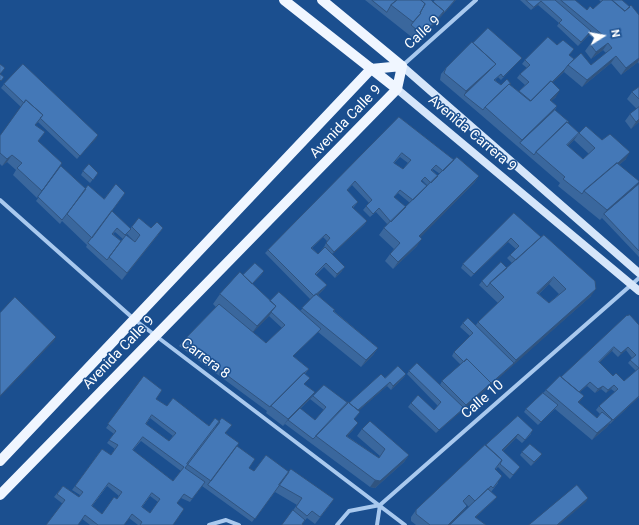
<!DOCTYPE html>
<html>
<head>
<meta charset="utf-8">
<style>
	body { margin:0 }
	#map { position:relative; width:639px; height:525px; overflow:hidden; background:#1b4f8f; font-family:Roboto,sans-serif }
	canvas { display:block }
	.north { position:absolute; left:583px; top:16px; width:40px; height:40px; -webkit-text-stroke:3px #1b4f8f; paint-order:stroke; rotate:79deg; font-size:11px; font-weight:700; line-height:16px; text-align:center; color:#fff }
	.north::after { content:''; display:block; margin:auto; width:14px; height:18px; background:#fff; clip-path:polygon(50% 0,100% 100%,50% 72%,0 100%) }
</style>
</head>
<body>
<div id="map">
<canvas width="639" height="525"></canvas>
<div class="north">N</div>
</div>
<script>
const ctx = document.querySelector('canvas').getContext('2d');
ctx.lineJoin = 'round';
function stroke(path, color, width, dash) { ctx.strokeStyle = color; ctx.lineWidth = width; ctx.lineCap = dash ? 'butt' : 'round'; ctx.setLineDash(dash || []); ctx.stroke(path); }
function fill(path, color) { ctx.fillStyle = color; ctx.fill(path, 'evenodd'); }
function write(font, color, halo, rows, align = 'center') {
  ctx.font = font + ' Roboto,sans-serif'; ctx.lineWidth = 3; ctx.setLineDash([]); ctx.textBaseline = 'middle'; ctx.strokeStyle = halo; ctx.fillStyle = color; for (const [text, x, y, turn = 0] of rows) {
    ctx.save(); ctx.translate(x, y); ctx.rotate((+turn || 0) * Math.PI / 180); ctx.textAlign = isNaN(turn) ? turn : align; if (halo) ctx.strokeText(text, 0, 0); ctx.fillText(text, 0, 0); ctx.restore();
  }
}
stroke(new Path2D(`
	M402,66L476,0
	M0,200L135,320L405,525
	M209,525L226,520L239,525
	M337,525L349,511L380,505L639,278
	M377,525L380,505`), '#a9c9ee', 4);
stroke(new Path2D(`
	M402,66L639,273
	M397,89L639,291`), '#d6e6fa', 8);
stroke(new Path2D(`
	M284,0L397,89
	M322,0L402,66
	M0,461L371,69L402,66
	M0,495L397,89L402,66`), '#f0f6ff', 10);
fill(new Path2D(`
	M365,0H431L433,2L456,0L418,42Z
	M520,0H575L587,10L593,9L601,2L599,0H622L639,15V64L638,62L621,75L611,63L582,87L564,72L552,83L556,97L551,101L557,106L555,110L568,123L579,133L602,140L626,159L619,165L636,187L639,184V257L602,218L600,220L558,186L560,183L480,114L440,80L441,74L446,68L522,58L519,61L501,80L498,77L495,80L501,85H510L519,92L525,85L517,78L520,74L527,68L522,64L525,60L557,45L574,49L569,55L574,59L591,65L606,53L603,50L591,59L585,51L590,44L595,40L589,35L578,46L557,26L559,23L538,5L531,10ZM574,140L589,154L583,159L568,146Z
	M4,84L98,135L77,159L38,122L35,125L38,141L62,163L37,198L13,175L16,170L7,162L2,166L0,164V136L21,107L1,88Z
	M639,87V122L631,129L625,121L630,114L637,109L627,99L632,92Z
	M399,117L454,160L479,176L474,183L420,237L417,246L393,269L385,261L390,254L394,249L379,235L384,228L388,225L376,212L370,217L363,210L369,203L352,185L347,191L358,202L353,208L367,221L364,225L332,254L342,271L335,278L324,267L316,275L327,285L324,289L318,295L334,311L378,348L373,355L361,367L318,332L293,356L309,369L305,374V385L315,392L310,399L300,409L315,420L324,410L310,399L313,396L349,403L385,378L406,374L404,377L391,390L387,386L358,411L354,420L353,430L347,436L379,458L380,456L357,436L362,429L409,455L404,462L375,488L370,487L285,424L283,426L266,413L267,411L179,346L182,342L216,307L213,304L220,294L243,275L262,274L252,284L270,301L300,311L311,300L265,253L268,250ZM400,157L408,163L403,169L394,163ZM433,169L440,174L438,176L432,170ZM422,180L428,186H427L421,181ZM398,193L410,203L406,207L394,197ZM323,237L327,241L324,247L318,254L312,248ZM269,316L282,328L266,343L253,332Z
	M61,166L110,213L130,229L139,218L158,235L122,280L86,247L87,245L62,221L60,224L36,201ZM115,232L123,239L121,241L113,234ZM127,234L135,242L126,235Z
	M83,171L98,173L90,183L81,175Z
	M514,213L591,296L436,433L408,407L411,403L434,410L438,406L407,374L409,371L440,385L442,381L461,365L452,356L454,352L470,336L460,327L463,323L476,325L478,322L498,303L479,285L482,281L507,268L512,263L507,258L516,249L508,242L471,277L461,268L463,264ZM549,284L559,294L549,303L539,294Z
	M639,325V397L610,424V423L607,427L592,440L555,409L538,425L524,412L526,409L543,393L546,390L561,377ZM626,350L632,358L628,363L636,371L624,381L613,376L599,363L612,351L618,357ZM587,386L595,393L601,389L606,393L611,389L615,392L599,406L596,410L600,414L597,418L579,403L580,392Z
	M144,376L156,399L167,406L226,433L237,446L249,468L254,471L329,506L315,524L307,518L302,524L282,525L297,505L275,492L252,522L202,486L190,502L181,498L177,503L173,525H138L129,518L124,525H90L54,497L63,486L79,497L80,495L72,490L102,449L111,455L115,449L107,443L114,434L106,428ZM150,418L173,436L169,441L146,424ZM141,441L181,471L173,481L133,450ZM107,486L119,496L117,499L102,514L92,506ZM150,496L158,502L150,513L142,507Z
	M518,416L531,434L522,443L516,438L503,451L520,467L510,479L498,467L495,470L498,483L491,492L494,500L476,517L450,525L469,507L464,502H463L467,506L462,513L450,525H416L411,521V517L416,510Z
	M522,452L542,454L539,458L531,466L520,455Z`), '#3a679d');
fill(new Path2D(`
	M455,0H456L418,42L423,35Z
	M541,1L538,5L531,10L534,7Z
	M591,31L589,35L578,46L581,42Z
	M608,43L603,50L591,59L596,52Z
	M616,56L611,63L582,87L587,80Z
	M639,58V60L638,62L621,75L626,68Z
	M496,64L491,71L464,95L466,91Z
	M565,69L564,72L529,105L531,101Z
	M560,90L556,97L545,107L550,100Z
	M557,106L552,113L520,143L522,140Z
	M639,119V122L631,129L636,122Z
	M579,133L574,140L562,152L567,145Z
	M98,135L96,139L77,159L80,156Z
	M630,152L626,159L586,193L585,192Z
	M12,155L7,162L2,166L7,159Z
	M479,176L474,183L415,243L419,236Z
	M639,182L633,191L604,214L600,220L607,210Z
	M367,221L364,225L332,255L334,252Z
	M163,228L158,235L122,280L127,273Z
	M511,238L508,242L471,277L474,274Z
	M422,239L417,246L393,269L398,262Z
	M345,267L342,271L335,278L337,274Z
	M264,271L262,274L244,293L247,289Z
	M554,277L549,284L532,300L537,293Z
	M327,285L324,289L312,301L314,297Z
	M596,289L591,296L461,412L466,405L513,364L516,360Z
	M276,306L269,316L250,336L257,326Z
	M56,337L54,341L0,397V396Z
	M614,347L612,351L596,366L599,362Z
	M628,347L626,350L618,357L621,353Z
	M378,348L373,355L361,367L366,360Z
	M406,374L404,377L391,390L393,386Z
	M390,382L387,386L352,417L355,413Z
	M590,382L587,386L573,398L576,395Z
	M614,385L611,389L606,393L608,390Z
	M603,386L601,389L595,393L598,389Z
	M315,392L310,399L288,420L283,426L288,419Z
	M584,396L579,403L578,402Z
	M639,396V397L610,424L613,420Z
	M464,408L461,412L436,433L439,430Z
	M612,420L607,427L592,440L597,433Z
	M358,423L353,430L341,443L346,436Z
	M518,434L516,438L500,454L502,450Z
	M542,454L539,458L531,466L534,462Z
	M409,455L404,462L375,488L370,487L375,480Z
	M491,486L486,493L470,508L475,501Z
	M497,497L494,500L473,520L475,517Z
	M588,498L586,502L559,525H557Z
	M467,506L462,513L450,525H448Z`), '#305480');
const building = new Path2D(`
	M372,0H397L391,5L387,12Z
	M397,0H421L425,4L420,13H421L413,22L391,5Z
	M421,0H431L444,11L423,35L411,25L421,13H420L425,4Z
	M435,0H455L442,15L444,11L433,2Z
	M526,0H555L591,31L581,42L559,23L562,20L541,1L534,7Z
	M561,0H575L587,10L590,6L593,9L603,0H612L625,11L631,5L639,15V58L626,68L616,56L587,80L568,65L581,53L591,65L612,48L608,43L596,52L590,44L601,34Z
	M612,0H622L630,7L625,11Z
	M488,28L522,58L503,77L501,74L494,80L501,85L507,79L511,84H509L485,107L483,110L464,95L493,67L496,64L473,43Z
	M548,37L557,45L563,40L574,49L569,55L574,59L568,65L565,69L552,82L551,81L531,101L519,91L529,82L520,74L530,65L525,60Z
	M472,42L496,64L466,91L444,73L446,68Z
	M0,64L5,68L0,74Z
	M23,64L98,135L80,156L40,118L43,115L26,100L24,103L4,84Z
	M0,74L4,77L1,81L0,80Z
	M551,81L560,90L550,100L557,106L522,140L485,107L509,84L530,101Z
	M639,87V99L632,92Z
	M26,100L43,115L35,125L45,132L38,141L62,163L42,191L17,168L22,163L12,155L7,159L0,153V136Z
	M639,107V119L636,122L630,114Z
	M555,110L569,122L567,123V122L536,152L534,155L520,143Z
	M399,117L454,160L443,171L436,165L431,170L438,176L431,183L425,177L421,181L427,186L413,200L400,190L394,197L406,207L391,222L379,208L373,214L366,206L372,200L355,181L347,190L358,202L352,207L367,221L334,252L326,243L330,238L326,234L311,248L318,254L325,247L345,267L337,274L326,263L315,274L327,285L314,296L268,250ZM402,153L411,160L403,169L394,163Z
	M567,122L579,133L586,126L602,140L610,134L630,152L618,163H617L584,191L582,194L563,179L565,177L536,152ZM579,133L595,148L583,159L567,145Z
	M457,157L479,176L419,236L422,239L398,262L390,254L400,243L384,228Z
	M617,163L639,181V182L607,210L584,191Z
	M89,164L98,173L93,180L83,171Z
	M61,166L86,189L62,220L38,197Z
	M116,184L125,193L92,238L67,214L88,185L104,199Z
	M639,184V251L604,214Z
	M112,211L131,229L125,235L117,228L112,234L121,241L107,260L88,243Z
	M514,213L541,237L516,260L510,255L519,246L511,238L474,274L463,264Z
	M139,218L151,228L157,222L163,228L127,273L109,257L126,235L135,242L140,235L132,227Z
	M544,235L595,281L596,289L516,360L478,322L504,297L490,283ZM554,277L566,289L549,303L537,293Z
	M501,262L507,268L490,283L487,287L482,281Z
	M255,263L264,271L252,284L243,275Z
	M240,272L276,306L257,326L220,294Z
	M279,292L321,329L293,356L309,369L304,373L270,407L182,342L219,304L266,343L285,325L271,312L276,306L270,301Z
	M316,294L335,310L333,311L378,348L366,360L302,308Z
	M15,297L56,337L0,396V313Z
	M630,315L639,325V396L613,420L599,406L618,389L614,385L608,390L603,386L598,389L590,382L579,392L561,377L626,316ZM614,347L621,353L628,347L636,355L630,360L639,368L624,381L616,373L613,376L599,362Z
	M468,318L514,363L489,385L491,383L467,359L464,362L454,352L473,333L463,323Z
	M467,359L491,383L466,405L442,381Z
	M417,363L464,408L439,430L411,403L418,395L434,410L441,402L409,371Z
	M398,366L406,374L393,386L390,382L358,410L349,403L381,374L385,378Z
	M304,373L310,378L304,384L315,392L288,419L271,406Z
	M144,376L162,390L156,399L167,406L173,398L209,426L215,418L220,422L185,468L205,482L192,499L184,494L177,503L184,509L173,525H140L142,522L132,514L124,525H98L85,515L78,525H46L65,500L57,494L63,486L79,497L83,492L75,486L102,449L111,455L118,445L109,440L116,431L108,424ZM152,415L176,433L169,441L146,424ZM143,437L184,467L173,481L133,450ZM109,483L122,492L117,499L114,497L102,514L92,506ZM152,493L160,499L150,513L142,507Z
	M560,376L584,396L578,402L597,418L602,412L612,420L597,433L546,390Z
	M324,385L348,403L316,436L313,439L288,420L300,408L315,420L326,407L313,396Z
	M543,393L558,405L541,422L526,409Z
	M348,402L360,412L354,419L358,423L346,436L379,458L385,449L362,429L370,421L409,455L380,481L375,480L316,436Z
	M518,416L533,430L525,440L518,434L502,450L520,467L513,475L500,464L502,460L486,445Z
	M222,418L232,425L225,433L239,443L211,481L187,464Z
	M530,444L542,454L534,462L522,452Z
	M485,445L502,460L495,469L502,476L493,488L491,486L475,501L469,495L463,501L467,506L448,525H430L416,514V510Z
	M237,446L255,459L249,468L254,471L266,455L289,472L255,519L208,485Z
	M291,469L334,499L320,517L312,511L307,516L296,507L302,498L279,485Z
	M577,485L588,498L557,525H529Z
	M488,489L497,497L475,517L486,525H450Z
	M293,510L305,520L302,524L303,525H282Z`);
fill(building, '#4478b7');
stroke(building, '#305480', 1);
write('14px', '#fff', '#1b4f8f', [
	["Calle 9",423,33,-42],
	["Avenida Calle 9",346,122,-46],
	["Avenida Carrera 9",472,134,40],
	["Avenida Calle 9",119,353,-46],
	["Carrera 8",205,359,37],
	["Calle 10",483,400,-41]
]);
</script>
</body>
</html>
